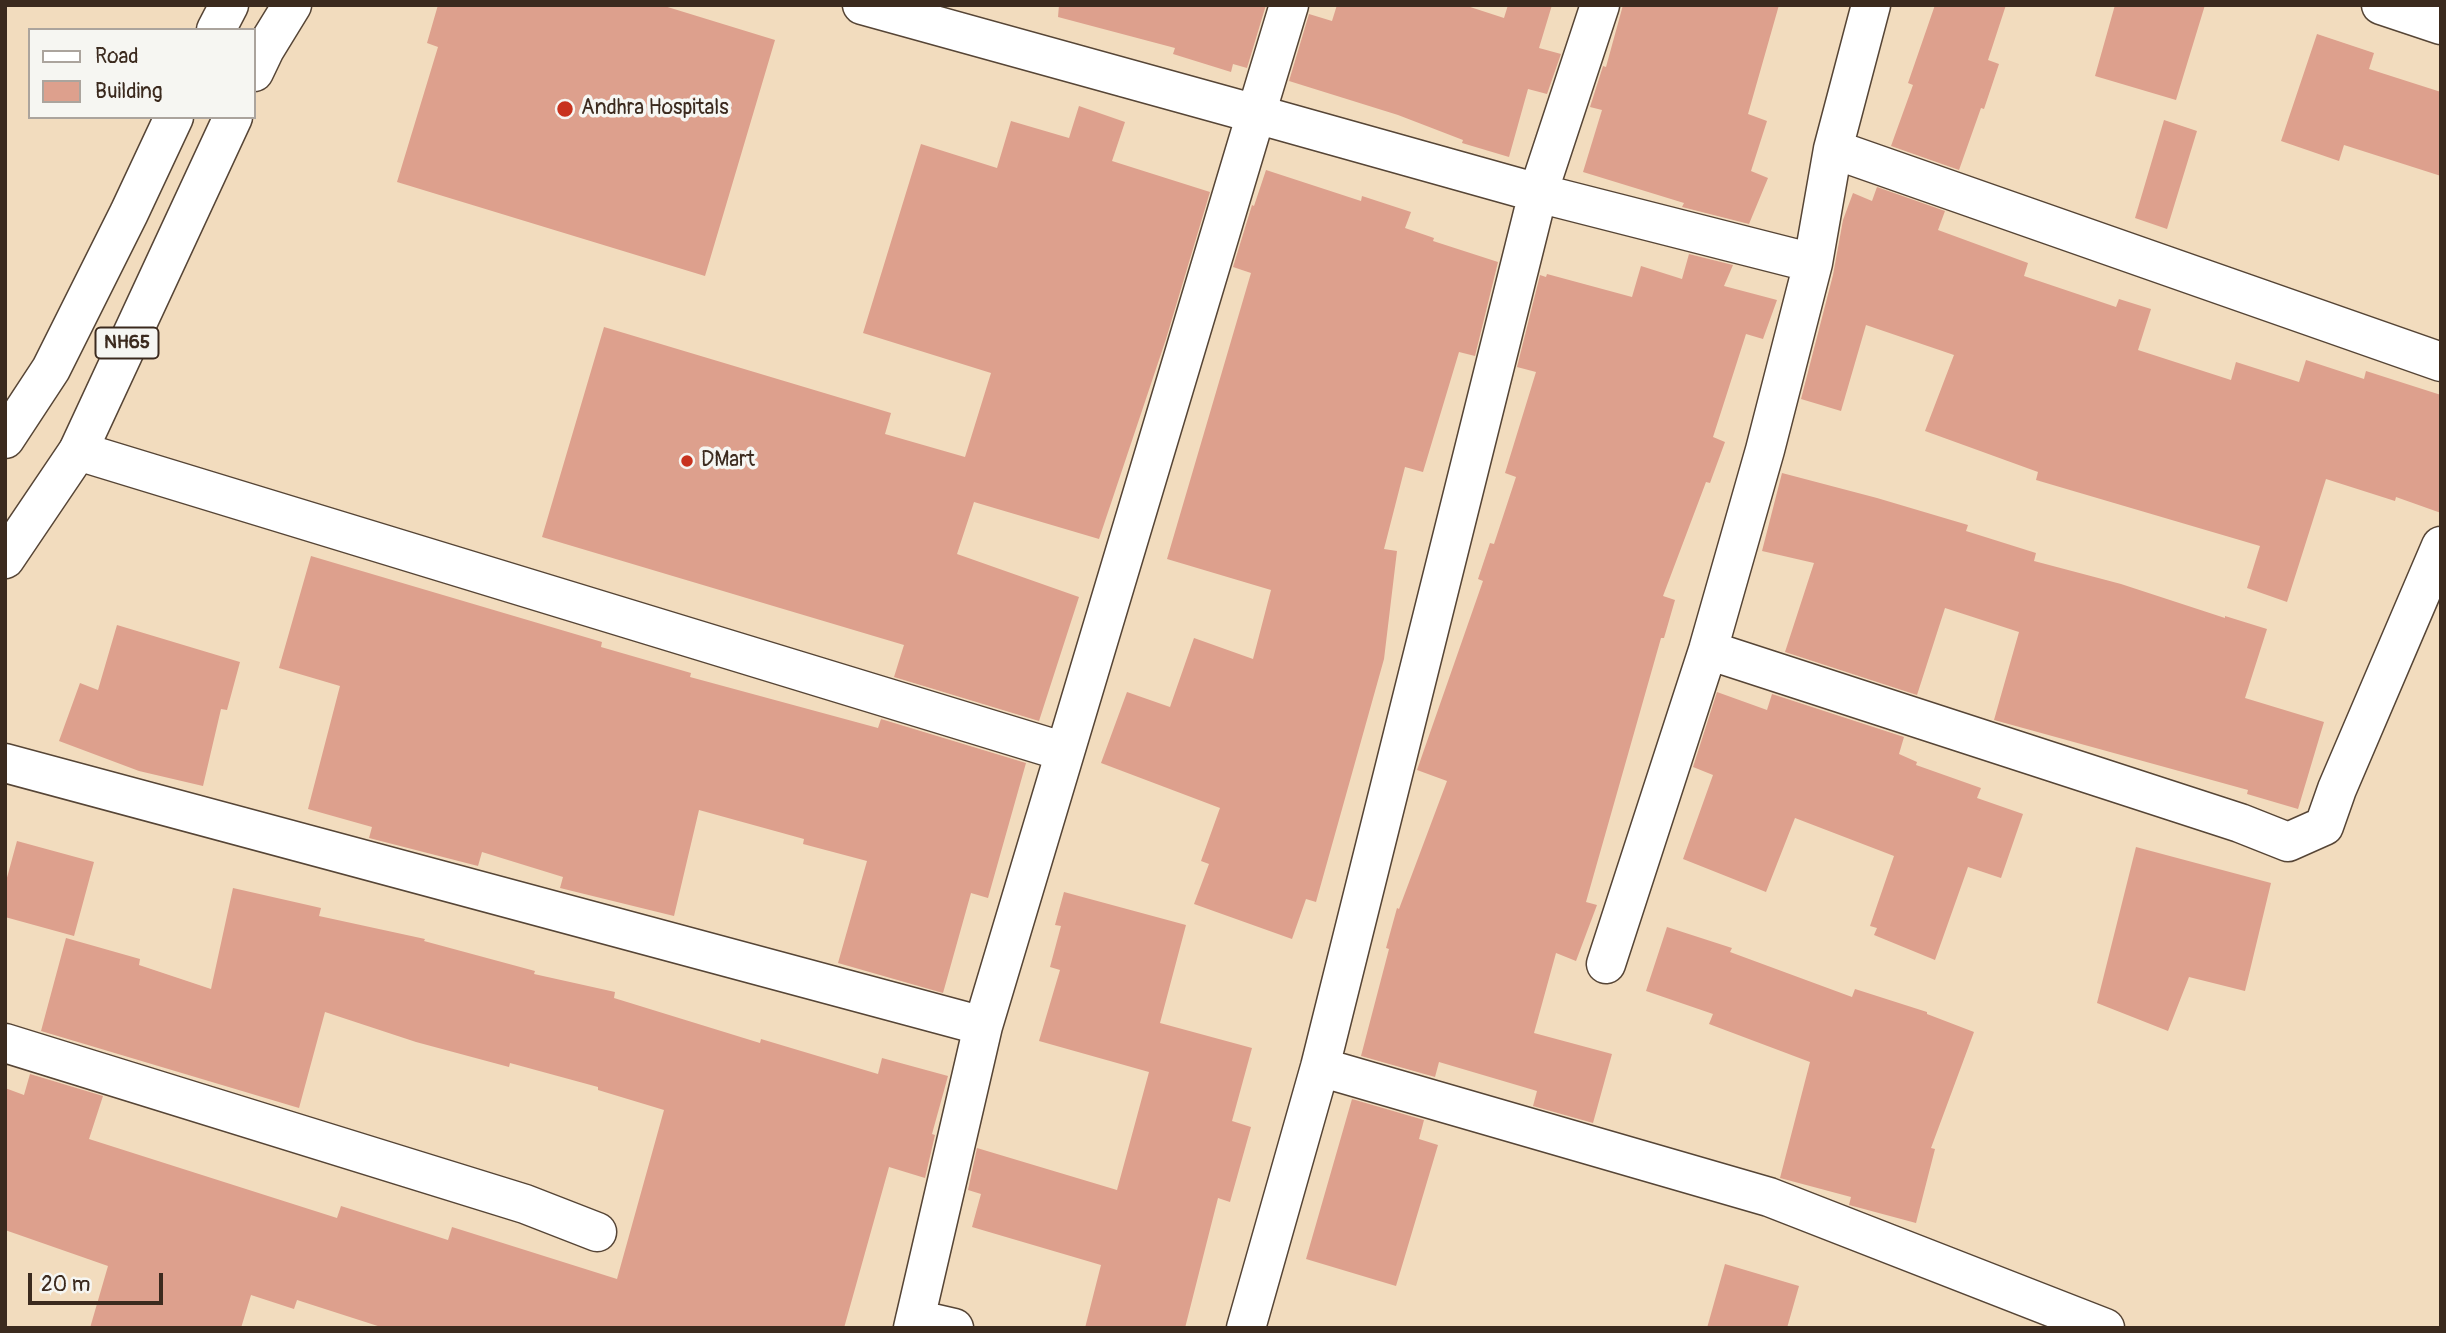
<!DOCTYPE html>
<html>
<head>
<meta charset="utf-8">
<style>
	body { margin:0 }
	#map { position:relative; width:2446px; height:1333px; overflow:hidden; background:#f2dcbe; font-family:Pangolin,sans-serif }
	canvas { display:block }
	.frame { position:absolute; inset:0; border:7px solid #3b2a1e; pointer-events:none }
	.legend { position:absolute; left:28px; top:28px; width:228px; height:91px; box-sizing:border-box; background:#f6f6f2; border:2px solid #aba49d; margin:0; padding:9px 12px; list-style:none; font-size:21px; color:#3b2a1e }
	.legend li { display:flex; align-items:center; gap:14px; height:35px }
	.legend b { width:35px; border:2px solid #aba49d }
	.scale { position:absolute; left:28px; top:1273px; width:135px; height:32px; box-sizing:border-box; border:4px solid #3b2a1e; border-top:0; padding-left:9px; font-size:21px; line-height:24px; white-space:nowrap; color:#3b2a1e; -webkit-text-stroke:5px #f6f6f2; paint-order:stroke }
</style>
</head>
<body>
<div id="map">
<canvas width="2446" height="1333"></canvas>
<div class="frame"></div>
<ul class="legend">
<li><b style="height:9px;background:#fff"></b>Road</li>
<li><b style="height:19px;background:#dda08d"></b>Building</li>
</ul>
<div class="scale">20 m</div>
</div>
<script>
const ctx = document.querySelector('canvas').getContext('2d');
ctx.lineJoin = 'round';
function fill(path, color) { ctx.fillStyle = color; ctx.fill(path, 'evenodd'); }
function stroke(path, color, width, dash) { ctx.strokeStyle = color; ctx.lineWidth = width; ctx.lineCap = dash ? 'butt' : 'round'; ctx.setLineDash(dash || []); ctx.stroke(path); }
function write(font, color, halo, rows, align = 'center') {
  ctx.font = font + ' Pangolin,sans-serif'; ctx.lineWidth = 7; ctx.setLineDash([]); ctx.textBaseline = 'middle'; ctx.strokeStyle = halo; ctx.fillStyle = color; for (const [text, x, y, turn = 0] of rows) {
    ctx.save(); ctx.translate(x, y); ctx.rotate((+turn || 0) * Math.PI / 180); ctx.textAlign = isNaN(turn) ? turn : align; if (halo) ctx.strokeText(text, 0, 0); ctx.fillText(text, 0, 0); ctx.restore();
  }
}
fill(new Path2D(`
	M438,5H661L775,40L705,276L397,182L438,47L427,43Z
	M1059,5H1266L1247,68L1233,64L1231,72L1173,54L1175,48L1058,17Z
	M1337,5H1464L1504,18L1508,5H1552L1539,48L1561,54L1547,94L1528,89L1509,157L1462,143L1463,140L1398,115L1289,81L1309,14L1332,21Z
	M1623,5H1779L1748,114L1767,121L1751,171L1768,178L1749,224L1682,207L1684,203L1583,172L1602,110L1590,107L1603,66L1606,67Z
	M1935,5H2006L1988,60L1999,64L1984,109L1981,108L1959,170L1891,146L1913,85L1908,83Z
	M2115,5H2205L2176,100L2095,76Z
	M2317,34L2374,53L2369,69L2441,92V176L2344,145L2339,161L2281,141Z
	M1079,106L1125,122L1112,161L1210,192L1166,339L1099,539L974,502L957,554L1079,597L1039,721L894,677L904,645L542,537L604,327L891,413L885,434L965,457L991,373L863,333L921,144L997,168L1011,121L1069,138Z
	M2164,120L2197,131L2167,229L2135,218Z
	M1266,170L1361,201L1362,196L1411,212L1405,228L1434,238L1433,241L1498,262L1475,356L1459,352L1423,472L1405,467L1384,549L1397,551L1384,659L1316,902L1306,899L1292,939L1194,904L1209,864L1201,861L1220,808L1101,763L1127,692L1170,707L1194,638L1253,659L1271,590L1167,559L1251,273L1233,267L1252,205L1254,206Z
	M1877,187L1945,211L1938,230L2028,263L2024,276L2116,307L2119,299L2151,309L2138,350L2231,380L2236,362L2299,382L2306,360L2364,379L2366,371L2441,395V513L2396,497L2395,501L2326,479L2287,602L2247,588L2260,546L2036,480L2038,472L1925,431L1954,355L1866,325L1841,411L1801,399L1833,275L1843,220L1853,193L1872,201Z
	M1689,254L1733,265L1724,286L1777,300L1763,339L1746,334L1713,437L1725,442L1710,483L1706,482L1663,596L1675,600L1664,638H1661L1586,902L1597,905L1576,961L1556,953L1534,1033L1612,1054L1593,1123L1533,1106L1537,1091L1439,1062L1435,1077L1361,1056L1389,949L1386,948L1397,908L1399,909L1447,781L1417,770L1483,581L1478,579L1490,543L1494,544L1516,477L1505,473L1536,372L1517,367L1540,275L1546,277L1547,274L1632,297L1641,266L1682,279Z
	M1782,473L1877,498L1968,525L1966,531L2036,553L2034,561L2121,584L2225,618V616L2267,629L2245,698L2324,722L2298,809L2247,794L2248,790L1994,720L2019,632L1945,608L1917,695L1785,652L1814,563L1762,551Z
	M311,556L602,642L601,647L691,673L690,677L878,728L881,719L1026,763L988,898L971,893L943,993L838,963L867,861L803,844L804,839L699,810L674,916L560,888L563,877L482,852L478,866L369,838L372,827L308,809L340,686L279,668Z
	M117,625L240,662L227,710L221,709L203,786L139,771L59,741L80,683L98,690Z
	M1717,692L1767,710L1772,694L1904,737L1899,754L1917,762L1916,765L1981,788L1977,798L2023,814L2001,878L1968,867L1935,960L1874,935L1877,928L1870,926L1894,856L1795,818L1766,892L1683,859L1713,775L1693,767Z
	M17,841L94,862L74,936L5,917V885Z
	M2136,847L2271,883L2245,991L2189,977L2168,1031L2097,1003Z
	M233,888L321,908L319,916L425,939L424,941L535,971L534,974L615,992L614,998L760,1043L761,1039L878,1074L882,1058L948,1076L932,1134L935,1135L925,1178L889,1167L844,1328H384L297,1300L294,1309L251,1295L241,1328H90L108,1266L5,1230V1088L24,1095L30,1074L103,1096L89,1139L337,1218L341,1206L448,1240L452,1227L617,1279L664,1110L598,1090V1087L510,1063L509,1067L416,1042L325,1012L299,1108L41,1031L66,938L140,959L139,965L211,989Z
	M1064,892L1186,925L1160,1023L1252,1048L1232,1121L1251,1127L1230,1202L1218,1198L1185,1328H1085L1101,1265L972,1227L981,1194L968,1190L977,1148L1117,1190L1149,1072L1039,1041L1060,970L1050,967L1061,926L1055,925Z
	M1667,927L1732,948L1730,952L1852,997L1855,989L1927,1012V1014L1974,1032L1931,1148L1935,1149L1916,1223L1849,1205L1851,1197L1780,1178L1810,1062L1709,1024L1713,1014L1646,991Z
	M1352,1099L1424,1120L1419,1139L1438,1145L1396,1286L1306,1259Z
	M1725,1264L1799,1286L1787,1328H1707Z`), '#dda08d');
const street = new Path2D(`
	M1289,5L1256,114L1538,193L1813,263L1833,149L1871,5
	M2381,5L2441,25
	M1833,149L2441,362
	M78,451L1065,752
	M1708,650L2240,823L2288,842L2324,826L2337,789L2441,546
	M5,763L983,1026L1256,114L862,5
	M1606,964L1708,650L1765,450L1813,263
	M5,1043L525,1204L597,1232
	M1320,1067L1769,1197L2105,1328
	M915,1319L954,1328
	M913,1328L983,1026
	M1246,1328L1320,1067L1538,193L1600,5`);
const highway = new Path2D(`
	M216,30L229,5
	M254,72L265,49L292,5
	M5,439L51,369L129,213L174,117
	M5,559L78,451L233,117`);
stroke(street, '#564536', 41);
stroke(highway, '#564536', 41);
stroke(street, '#fff', 38);
stroke(highway, '#fff', 38);
for (const [x, y, r, color] of [
	[565,109,9,"#c8321e"],
	[687,461,7,"#c8321e"]
]) { const dot = new Path2D(); dot.arc(x, y, r, 0, 2 * Math.PI); ctx.fillStyle = color; ctx.fill(dot); stroke(dot, '#f6f6f2', 2.5); }
for (const [x, y, w] of [
	[127,343,63]
]) { const box = new Path2D(); box.roundRect(x - w / 2, y - 15.5, w, 31, 5); ctx.fillStyle = '#f6f6f2'; ctx.fill(box); stroke(box, '#3b2a1e', 2); }
write('bold 19px', '#3b2a1e', null, [
	["NH65",127,343]
]);
write('21px', '#3b2a1e', '#f6f6f2', [
	["Andhra Hospitals",581,109],
	["DMart",701,461]
], 'left');
</script>
</body>
</html>
